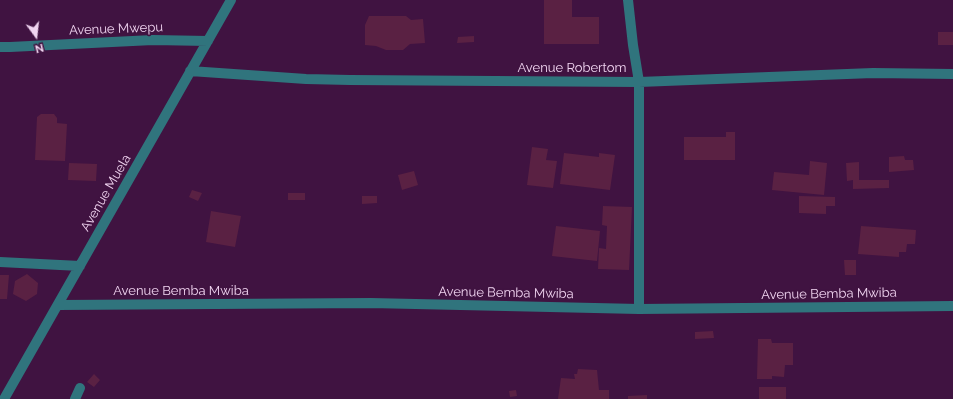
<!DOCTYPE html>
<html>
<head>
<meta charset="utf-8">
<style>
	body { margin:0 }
	#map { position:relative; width:953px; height:399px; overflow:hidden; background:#401341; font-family:Raleway,sans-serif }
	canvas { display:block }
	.north { position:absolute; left:16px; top:16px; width:40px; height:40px; -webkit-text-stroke:3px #401341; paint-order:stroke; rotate:165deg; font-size:11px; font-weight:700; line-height:16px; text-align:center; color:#f0d4f0 }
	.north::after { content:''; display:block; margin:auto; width:14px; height:18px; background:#f0d4f0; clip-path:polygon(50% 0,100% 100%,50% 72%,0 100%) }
</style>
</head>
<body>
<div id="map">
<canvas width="953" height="399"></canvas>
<div class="north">N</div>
</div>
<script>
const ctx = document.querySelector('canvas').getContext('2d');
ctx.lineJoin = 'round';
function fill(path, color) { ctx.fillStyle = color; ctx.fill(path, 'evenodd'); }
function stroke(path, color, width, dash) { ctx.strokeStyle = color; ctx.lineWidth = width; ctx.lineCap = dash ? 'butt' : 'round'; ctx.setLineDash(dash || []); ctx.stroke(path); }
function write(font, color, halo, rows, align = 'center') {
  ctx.font = font + ' Raleway,sans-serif'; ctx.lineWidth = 3.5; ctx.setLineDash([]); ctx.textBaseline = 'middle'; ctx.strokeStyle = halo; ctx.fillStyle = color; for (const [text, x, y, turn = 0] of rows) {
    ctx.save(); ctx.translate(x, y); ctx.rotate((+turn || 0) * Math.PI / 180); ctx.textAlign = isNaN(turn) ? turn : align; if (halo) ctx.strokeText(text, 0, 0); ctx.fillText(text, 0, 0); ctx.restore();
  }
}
fill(new Path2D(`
	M544,0H572V17H599V44H544Z
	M369,16H406L411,20L423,19L425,43L410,44L403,50H386L376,46L365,45V25Z
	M938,32H953V45H938Z
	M474,36V42L457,43L458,37Z
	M41,114H54L57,118V123L67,124L65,161L35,160L37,117Z
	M726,132H735V160H684V137H726Z
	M532,147L548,149L546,160L557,161L553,188L527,185Z
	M564,153L599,157V153L615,155L610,190L560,184Z
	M904,156L905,160H913L914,170L889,172V157Z
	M810,161L827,163L824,195L772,190L774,172L809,175Z
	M859,162V180H889V188L853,189V180L847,181L846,163Z
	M69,163L97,164L96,181L68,180Z
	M414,171L418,185L402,190L398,175Z
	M192,190L202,193L198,201L189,197Z
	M288,193H305V200H288Z
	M362,196H377V203L362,204Z
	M799,196L835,197V206H826V214L799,213Z
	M603,206L632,207L629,270L598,269L599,248L606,249L607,226L602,225Z
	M211,211L241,216L235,247L206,242Z
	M556,226L600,231L597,261L552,256Z
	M861,226L916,230L915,244H907L906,252H899V257L858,254Z
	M844,260H856V275H845Z
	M27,274L38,283L37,294L26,301L13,294L15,281Z
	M0,275H9L7,299H0Z
	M713,331L714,338L695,339V332Z
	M758,339H771L772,343H793V365H785L784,377L772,376V379H757Z
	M578,369L597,370L599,390H609V399H558L561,378L575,379L574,374H577Z
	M94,374L100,380L94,387L87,382Z
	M759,387H786V399H759Z
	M516,390L517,396L510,397L509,391Z
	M647,395V399H628V396Z`), '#5a2143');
stroke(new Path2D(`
	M628,0L633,45L639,82V309
	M0,47H10L153,40L208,41
	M190,71L306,79L350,80L639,82L873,73L953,74
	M0,262L80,266
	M58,305L371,303L639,309L953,306
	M4,399L231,0
	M75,399L80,388`), '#30747d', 10);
write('13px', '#f0d4f0', '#401341', [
	["Avenue Mwepu",116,29,-2],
	["Avenue Robertom",572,68],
	["Avenue Muela",106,193,-60],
	["Avenue Bemba Mwiba",181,291],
	["Avenue Bemba Mwiba",506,293,1],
	["Avenue Bemba Mwiba",829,294,-1]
]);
</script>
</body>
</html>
